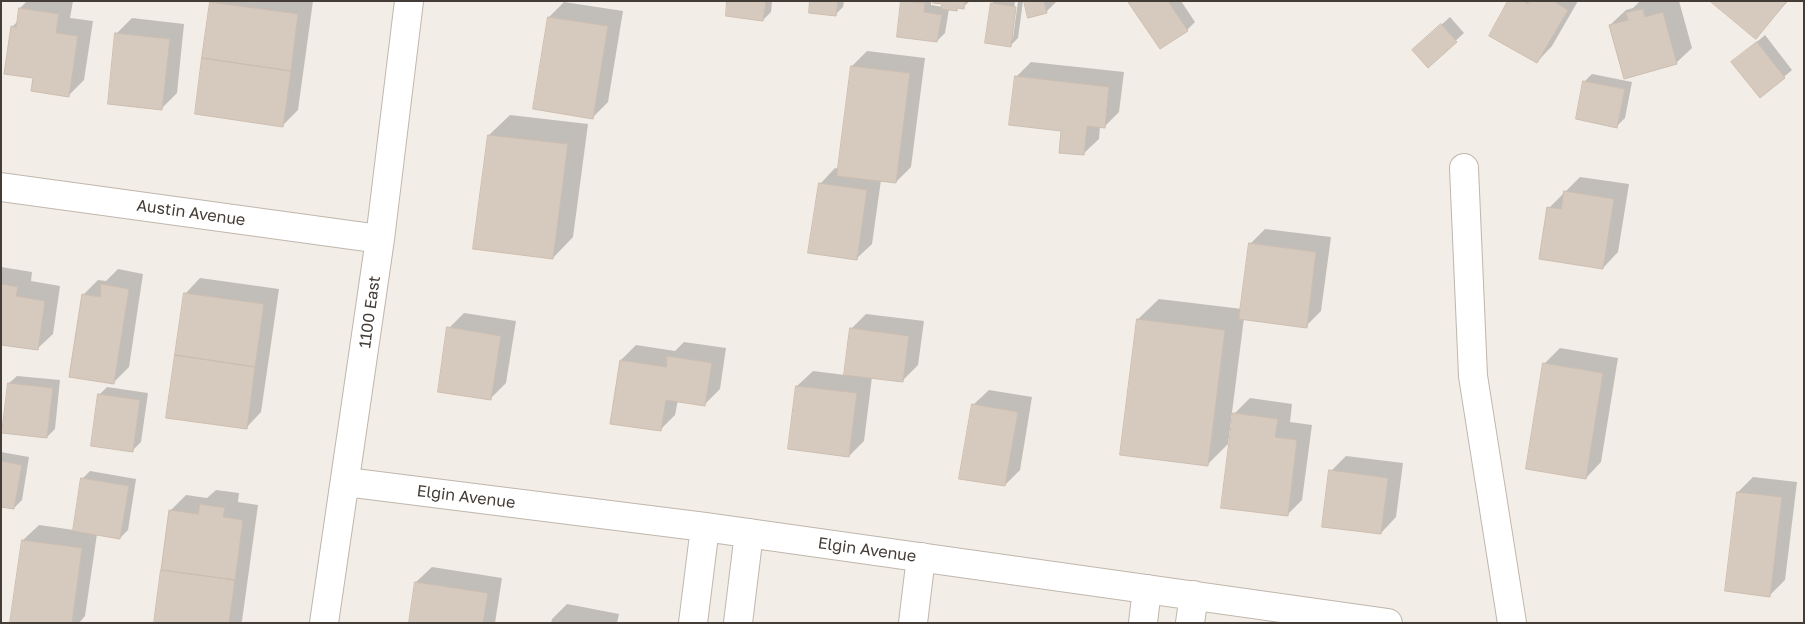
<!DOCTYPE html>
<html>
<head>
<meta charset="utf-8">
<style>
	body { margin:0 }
	#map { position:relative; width:1805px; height:624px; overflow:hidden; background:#f2ede6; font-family:"Golos Text",sans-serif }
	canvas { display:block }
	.frame { position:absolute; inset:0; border:2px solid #443c36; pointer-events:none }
</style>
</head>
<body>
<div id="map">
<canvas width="1805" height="624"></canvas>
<div class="frame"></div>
</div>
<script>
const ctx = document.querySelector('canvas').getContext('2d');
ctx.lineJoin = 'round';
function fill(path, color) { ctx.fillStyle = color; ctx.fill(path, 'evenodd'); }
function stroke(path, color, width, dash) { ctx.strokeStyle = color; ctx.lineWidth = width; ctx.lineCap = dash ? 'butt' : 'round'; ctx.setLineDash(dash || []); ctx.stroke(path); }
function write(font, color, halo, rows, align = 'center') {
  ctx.font = font + ' "Golos Text",sans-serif'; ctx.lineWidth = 5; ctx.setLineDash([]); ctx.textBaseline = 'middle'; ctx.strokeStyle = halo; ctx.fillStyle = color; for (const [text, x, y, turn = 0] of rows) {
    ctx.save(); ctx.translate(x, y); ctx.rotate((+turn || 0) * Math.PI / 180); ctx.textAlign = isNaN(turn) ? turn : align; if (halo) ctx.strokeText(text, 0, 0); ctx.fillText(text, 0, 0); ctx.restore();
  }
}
fill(new Path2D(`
	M27,1H73L70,18L93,21L84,80L69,95L34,77L12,27L18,21L20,8Z
	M213,1H313L298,110L283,125L211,3Z
	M729,1H772L771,12L763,20Z
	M811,1H844L843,7L835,15Z
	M902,1H931V5L943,7L944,3L935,1H970L963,7H959L956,10L949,9L945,33L937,41Z
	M994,1H1015L1011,38H1013L1018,1H1023L1018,38L1010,46L992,4Z
	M1025,1H1057L1046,12Z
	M1131,1H1181L1195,22L1187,30Z
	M1510,1H1578L1552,46L1537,62Z
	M1640,1H1679L1692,48L1676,63L1610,25L1626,10L1633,8Z
	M1712,1H1788L1756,37Z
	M564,2L623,11L608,102L593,117L535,108L549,17Z
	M1450,17L1464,33L1428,66L1422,42Z
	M132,18L184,24L177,93L162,108L116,34Z
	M1765,35L1792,70L1760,97L1733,62Z
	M867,51L925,58L911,167L896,182L881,180L872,244L856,259L820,184L835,168L839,169L852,66Z
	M1031,62L1124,72L1119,112L1104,127L1100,126L1099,139L1083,154L1016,77Z
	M1592,74L1632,82L1625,118L1617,126L1584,82Z
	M510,115L588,124L573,237L553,258L489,135Z
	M1580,177L1629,184L1618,252L1603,268L1549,208Z
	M1265,229L1331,237L1321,311L1306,326L1244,318L1228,444L1207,465L1138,319L1159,299L1242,309L1250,244Z
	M1,267L32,272L31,281L60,286L53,334L37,349L1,344Z
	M118,269L143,274L129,367L113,383L83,295L98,280L106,281Z
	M200,278L279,289L261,412L246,428L185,294Z
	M464,313L516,321L506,383L491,398L449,328Z
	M866,314L924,321L918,365L903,380L872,377L864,441L849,456L797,386L813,371L845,375L851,329Z
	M684,342L726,348L720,389L705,404L678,400L675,415L660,430L612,423L621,360L636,345L675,351Z
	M1560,348L1618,358L1601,462L1586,478L1545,363Z
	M17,376L60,380L55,429L47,437L9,383Z
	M107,387L148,393L141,442L133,450L99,395Z
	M989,390L1032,397L1020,470L1005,485L973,405Z
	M1250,398L1292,404L1290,422L1312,425L1302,500L1287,515L1234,414Z
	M1,452L29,457L22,500L14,508L1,506Z
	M1346,456L1403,463L1396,517L1381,533L1331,471Z
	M90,471L136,479L128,530L120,538L97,534L85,616L79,623H12L23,540L39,525L74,530L82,479Z
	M1753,477L1797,482L1785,580L1770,595L1738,492Z
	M216,490L239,493L238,502L258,505L242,621L240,623H155L171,510L186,495L207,498Z
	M432,567L502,578L495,623H410L416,582Z
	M567,604L619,614L617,623H551L552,619Z`), '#0003');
const building = new Path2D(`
	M727,1H766L763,21L726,16Z
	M810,1H838L836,16L809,13Z
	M901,1L925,3L924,12L942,15L937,42L897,37Z
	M934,1H965L964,9L957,8V11L941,9L942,4L933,3Z
	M1024,1H1044L1047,13L1028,18Z
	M1130,1H1168L1188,31L1160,49L1128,2Z
	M1508,1H1524L1528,4L1529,1H1553L1568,10L1537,63L1489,36Z
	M1710,1H1787L1756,39Z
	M210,2L298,14L291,71L202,58Z
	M991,3L1016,7L1011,47L985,43Z
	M19,8L59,14L56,33L78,36L69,97L31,91L33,78L4,74L11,26L16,27Z
	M1643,9L1645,17L1663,12L1677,64L1624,79L1609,25L1628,20L1626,13Z
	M548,17L608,26L593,119L533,109Z
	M1441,24L1457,42L1428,68L1412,50Z
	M115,33L170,39L162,110L108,104Z
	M1757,42L1785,78L1760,98L1731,62Z
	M202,58L291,71L283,127L195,114Z
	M851,66L910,73L896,183L837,176Z
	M1015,76L1109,87L1105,128L1087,126L1084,155L1059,153L1061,131L1009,125Z
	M1583,81L1625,89L1617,128L1576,119Z
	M488,135L568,144L553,259L473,249Z
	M819,183L867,190L857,260L808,253Z
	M1564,191L1614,199L1603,269L1539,259L1547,207L1561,209Z
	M1249,243L1316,252L1307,328L1239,319Z
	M1,284L18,287L16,296L45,301L38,350L1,345Z
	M101,284L129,289L114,384L69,377L82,294L100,297Z
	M184,293L264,304L255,367L175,355Z
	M1137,319L1225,330L1208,466L1120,455Z
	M447,327L501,336L491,400L438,392Z
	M850,328L909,336L903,382L844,375Z
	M175,355L255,367L247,429L166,418Z
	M667,356L712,363L705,406L666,400L661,431L610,424L620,360L666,367Z
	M1543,363L1603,373L1586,479L1526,469Z
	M8,383L53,388L47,438L2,433Z
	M796,386L857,393L849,457L788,449Z
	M98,394L140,400L133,452L91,446Z
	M972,404L1018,412L1005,486L959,479Z
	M1233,413L1278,419L1275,437L1297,440L1288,516L1221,508Z
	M1,461L22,465L14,509L1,507Z
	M1329,470L1388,478L1381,534L1322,527Z
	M81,478L129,486L120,539L73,531Z
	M1737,492L1782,497L1770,597L1725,591Z
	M200,504L225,508L223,517L243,520L235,580L161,570L169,510L198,514Z
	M22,540L82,548L72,623H10Z
	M161,570L235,580L229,623H154Z
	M415,582L488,593L483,623H409Z`);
fill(building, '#d6cabf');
stroke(building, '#cdbdb0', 1);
const minor = new Path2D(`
	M1464,168L1473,376L1512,623
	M1,187L380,239
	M346,482L705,527L1388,623
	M324,623L380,239L409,1
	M693,623L705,527
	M738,623L749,533
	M913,623L921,557
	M1143,623L1147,589
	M1190,623L1194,595`);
stroke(minor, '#c0b6ac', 30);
stroke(minor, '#fff', 28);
write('16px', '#443c36', '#fff', [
	["Austin Avenue",191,213,8],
	["1100 East",370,312,-82],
	["Elgin Avenue",466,497,7],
	["Elgin Avenue",867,550,8]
]);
</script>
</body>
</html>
